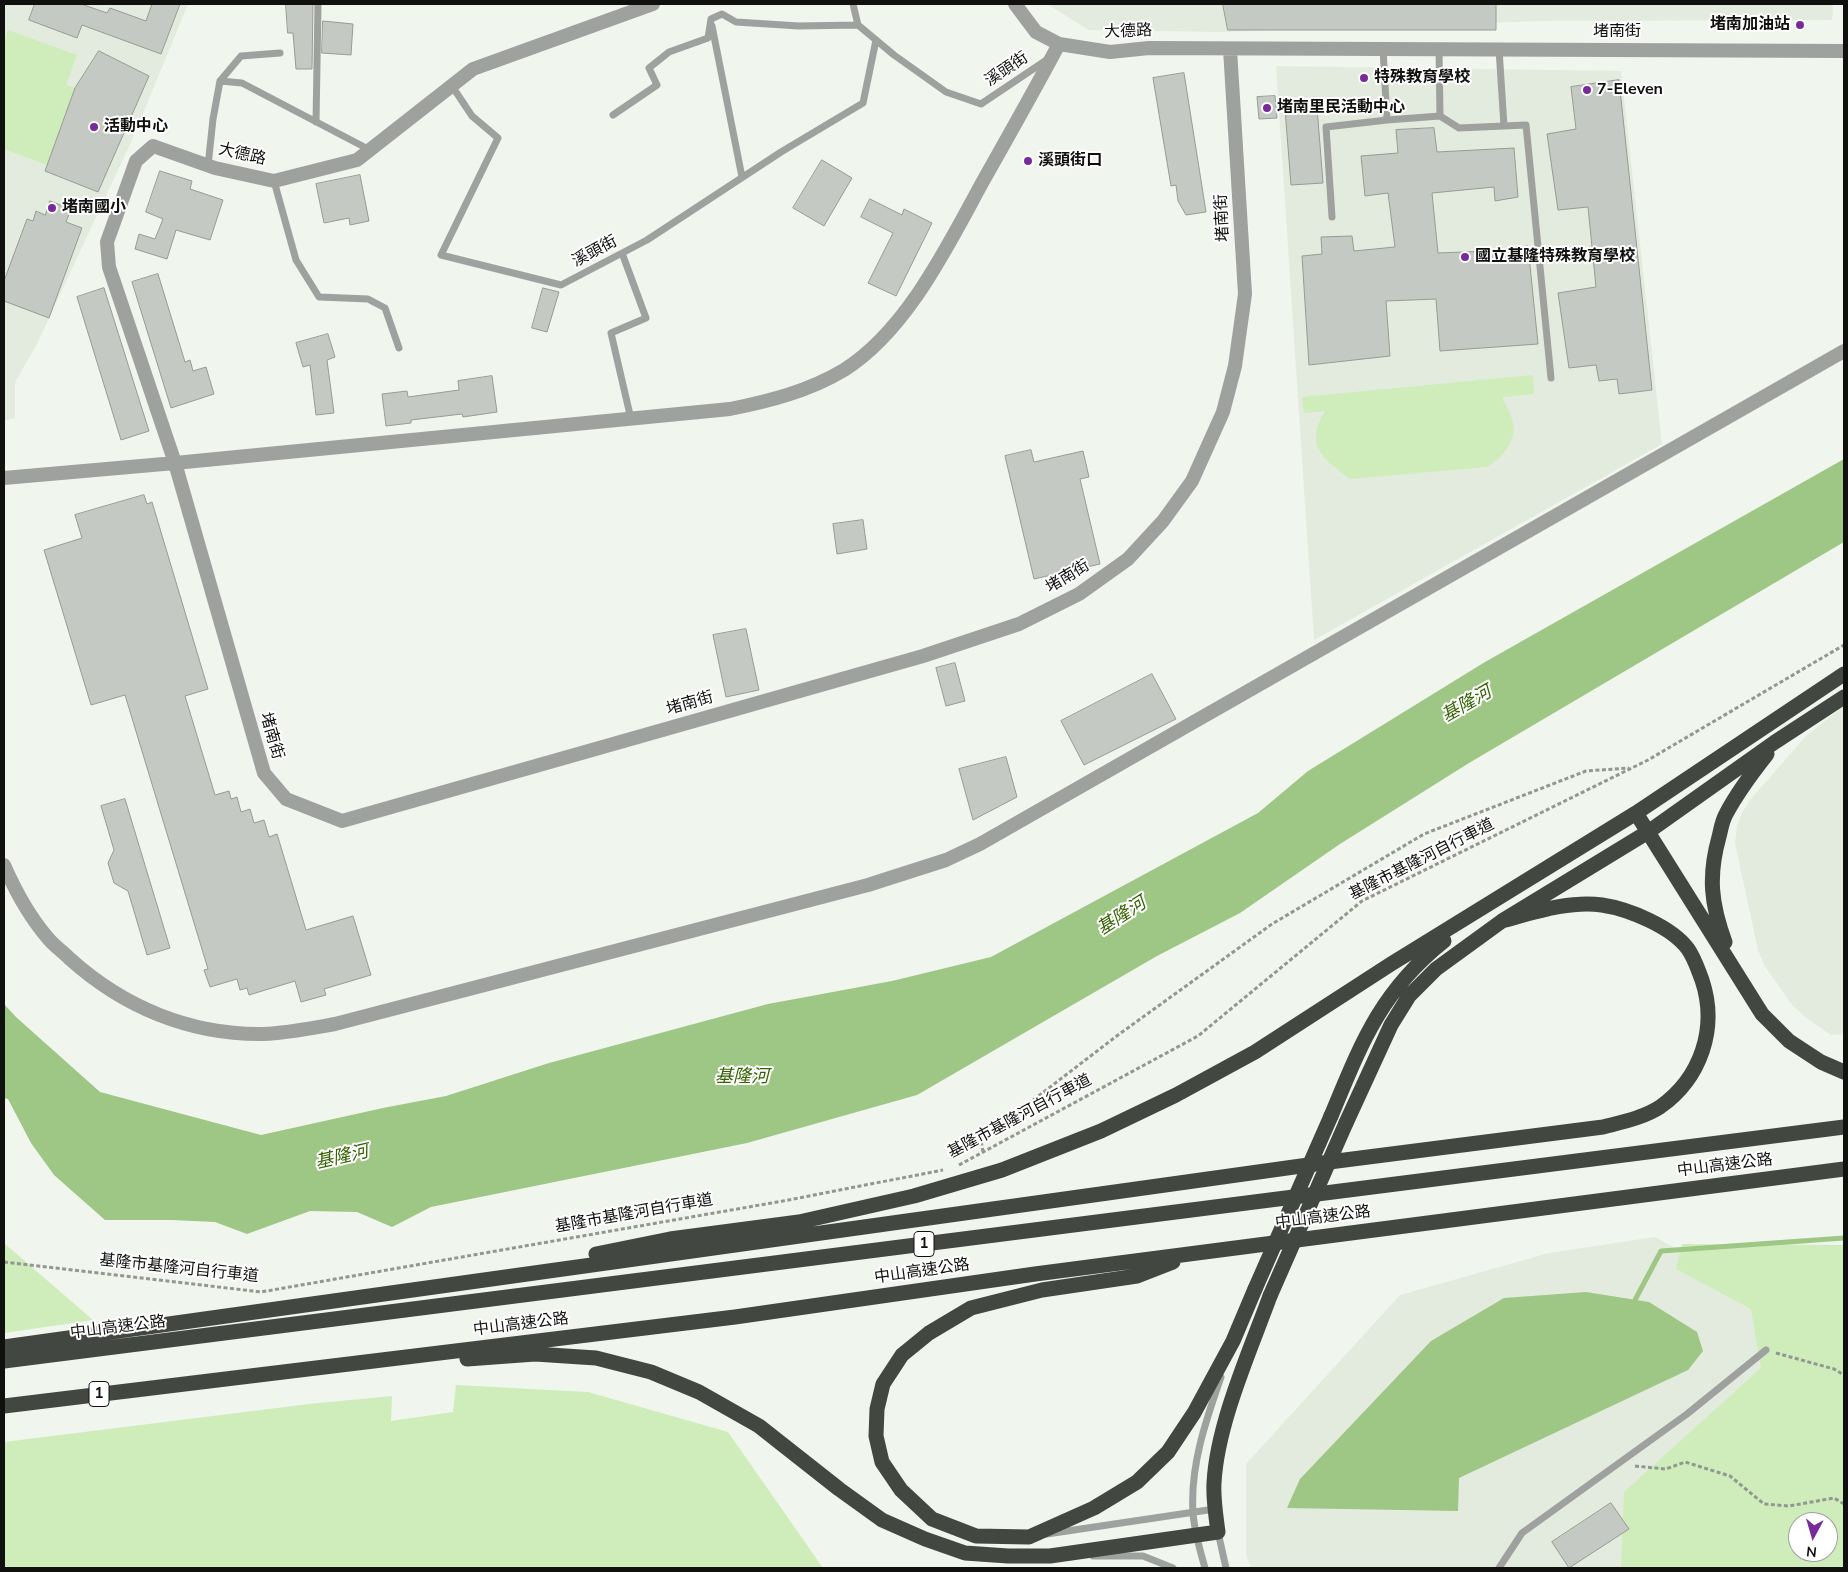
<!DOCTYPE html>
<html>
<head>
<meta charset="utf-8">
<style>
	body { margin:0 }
	#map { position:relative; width:1848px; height:1572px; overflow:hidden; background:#f0f5ee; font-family:"Nunito Sans",sans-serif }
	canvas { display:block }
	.frame { position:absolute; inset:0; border:5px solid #10110f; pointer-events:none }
	.north { position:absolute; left:1788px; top:1512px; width:50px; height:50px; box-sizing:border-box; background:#fff; border:1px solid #9fa09f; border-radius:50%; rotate:186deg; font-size:14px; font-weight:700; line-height:20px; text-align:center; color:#10110f }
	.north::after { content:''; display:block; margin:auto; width:18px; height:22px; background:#792a9a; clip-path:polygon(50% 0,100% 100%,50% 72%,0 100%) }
</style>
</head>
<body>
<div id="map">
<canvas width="1848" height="1572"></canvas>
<div class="frame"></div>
<div class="north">N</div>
</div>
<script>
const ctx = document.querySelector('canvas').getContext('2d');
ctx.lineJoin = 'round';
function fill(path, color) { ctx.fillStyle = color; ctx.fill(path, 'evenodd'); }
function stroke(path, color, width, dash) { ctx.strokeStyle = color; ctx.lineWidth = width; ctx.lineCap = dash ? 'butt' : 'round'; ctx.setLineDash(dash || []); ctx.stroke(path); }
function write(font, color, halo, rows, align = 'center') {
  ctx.font = font + ' "Nunito Sans","Noto Sans TC",sans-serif'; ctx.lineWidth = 4; ctx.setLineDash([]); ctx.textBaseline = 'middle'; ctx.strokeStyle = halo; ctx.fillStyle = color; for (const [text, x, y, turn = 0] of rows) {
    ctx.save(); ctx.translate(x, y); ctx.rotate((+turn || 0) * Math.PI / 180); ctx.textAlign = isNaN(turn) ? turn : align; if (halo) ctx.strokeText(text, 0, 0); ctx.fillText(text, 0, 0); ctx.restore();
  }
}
fill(new Path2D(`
	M4,4H188L132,140L36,346L15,382V418L4,421Z
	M1047,4H1833L1832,20L1542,21L1221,32L1089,30Z
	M1276,66L1621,71L1662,444L1314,640Z
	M1844,706V1034L1831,1035L1805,1017L1792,1005L1764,965L1758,950L1735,843L1737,826L1742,813L1750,800L1806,736Z
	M1655,1237L1844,1341V1568H1251L1246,1555V1464L1400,1295L1549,1253ZM1798,1522H1828V1552H1798Z`), '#e3ebde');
fill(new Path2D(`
	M8,30L77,55L66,85L75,88L47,165L4,149V42Z
	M1533,375L1534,394L1502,397C1505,405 1511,414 1513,423C1517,441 1501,459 1487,467L1350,479C1322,458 1304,445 1325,411L1304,413L1302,397Z
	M4,1243L93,1320L4,1333Z
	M1682,1244L1844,1245V1568H1621L1624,1492L1761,1368L1751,1309L1676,1269ZM1798,1522H1828V1552H1798Z
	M456,1385L588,1392L728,1432L823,1568H4V1442L309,1404L392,1396L391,1421L453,1412Z`), '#ceedbb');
fill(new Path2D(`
	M1844,459V542L1469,763L1340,844L1240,913L1157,956L917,1095L747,1143L431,1207L392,1227L357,1212L310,1211L247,1234L215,1222L172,1220H105L54,1175L31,1143L8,1099L4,1098V1004L16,1017L100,1092L261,1135L383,1108L446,1096L549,1063L768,1004L892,981L991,957L1258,813L1308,771L1485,662Z
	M1586,1292L1649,1302L1697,1332L1703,1351L1688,1370L1459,1478L1458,1511L1287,1508L1300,1479L1431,1341L1504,1298Z`), '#9ec685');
stroke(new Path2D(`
	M1635,1300L1661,1251L1844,1238`), '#9ec685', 5);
const building = new Path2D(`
	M35,4H81L107,13L110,8L146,21L152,4H180L161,54L82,25L77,38L29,20Z
	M286,4H313L312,69H296L293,33H288Z
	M1223,4H1496V30H1228Z
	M323,21L353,24L351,55L322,53Z
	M99,51L149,76L98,192L45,171L75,88Z
	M1184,73L1206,212L1186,215L1178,201L1176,185L1171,186L1153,78Z
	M1619,80L1652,390L1619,394L1617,379L1599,381L1596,365L1569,368L1558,293L1596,287L1588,207L1558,210L1547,134L1576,129L1571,87Z
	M1275,96L1277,118L1259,119L1257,97Z
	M1317,107L1323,183L1291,185L1285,109Z
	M1434,128L1437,152L1514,148L1518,197L1495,201L1494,187L1432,193L1438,253L1489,251L1528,246L1538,344L1440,351L1436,299L1386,301L1390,356L1309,365L1302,256L1322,254L1321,237L1352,236L1354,251L1395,247L1388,193L1365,196L1361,156L1398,153L1396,130Z
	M822,160L852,178L824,226L793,208Z
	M160,171L192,181L190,189L223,200L210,240L176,230L167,259L135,249L139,234L155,239L163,219L146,212Z
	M360,175L369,221L350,225L349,218L324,223L316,184Z
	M870,199L902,215L904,209L932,223L896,296L868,283L893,233L861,217Z
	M50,201L71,209L66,222L82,228L49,318L4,301V281L27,219L33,221L36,211L45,215Z
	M158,274L185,362L190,360L193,371L206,367L214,394L171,408L132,282Z
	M104,288L149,431L121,440L77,297Z
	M543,288L559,292L547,332L532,328Z
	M328,334L335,357L327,360L334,413L316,415L310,365L303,367L296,343Z
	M492,376L497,412L463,417L462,414L411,420V423L386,426L382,394L407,391L408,397L459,390L458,381Z
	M1031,450L1034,462L1083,451L1089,477L1080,479L1100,564L1034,579L1005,456Z
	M144,495L147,504L152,502L208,689L185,696L215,795L229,791L231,799L237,797L241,812L250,809L254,823L264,820L269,837L277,834L306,930L353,916L371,975L324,989L326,995L301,1002L295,981L249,995L247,988L240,990L237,979L210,987L204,970L208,969L125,695L91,705L44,550L82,538L75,515Z
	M863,520L867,549L837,554L833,524Z
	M746,629L759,690L726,697L713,635Z
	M955,663L965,701L946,706L936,668Z
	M1152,674L1176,719L1084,765L1061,721Z
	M1006,757L1017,797L973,820L959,769Z
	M125,799L170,948L147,955L128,891L114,883L108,863L114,850L101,806Z
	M1611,1503L1629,1529L1569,1568L1552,1542Z`);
fill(building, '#c5c9c3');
stroke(building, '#979b95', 1);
stroke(new Path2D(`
	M983,1152L981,1140L1118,1035L1272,924L1424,834L1586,771L1629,768
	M959,1165L1198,1036L1362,901L1648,760L1844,645
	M4,1262L261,1292L783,1201L943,1170
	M1776,1353L1834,1369L1844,1375
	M1635,1466L1666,1469L1685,1462L1730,1476L1764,1504L1789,1506L1834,1498L1844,1504`), '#939691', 3, [4, 2.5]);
stroke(new Path2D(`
	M853,4L858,25L894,55L946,92L981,104L1048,59
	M712,26L742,177
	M1383,49L1387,120
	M1499,49L1504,126
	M220,81L242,83L370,150
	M452,86L472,116L498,138L441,255L561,285L647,240L781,152L863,103L876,40
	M613,115L657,85L649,68L669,52L708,38L711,19L722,14L736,22L799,26L858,25
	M1440,116L1459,128L1526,125L1551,378
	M316,122L318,4
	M208,166L213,119L220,81L241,56L280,53
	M274,181L296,260L319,297L368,299L385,308L399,348
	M1332,217L1326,127L1387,120L1440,116L1439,48
	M622,253L646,318L611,333L631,419
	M1218,1532L1226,1568
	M1047,1534L1215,1509
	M1093,1556H1143L1173,1568
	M1205,1568C1200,1550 1194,1531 1193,1512C1190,1466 1206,1420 1221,1377
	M1499,1568L1522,1533L1687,1414L1766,1350`), '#9fa19e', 7);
stroke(new Path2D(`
	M653,4L473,69L357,160L274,181L215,168L153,146L136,161L107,242L109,267L175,463L264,773L286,799L342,821L923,656L1019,624L1079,594L1128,559L1163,521L1192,481L1223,412L1235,366L1245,294L1230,49
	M1015,4L1036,32L1059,44L1110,52L1149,48L1844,51
	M4,478L175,463L730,409C770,401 809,391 844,370C907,330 947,247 982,183C1008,137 1034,91 1059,44
	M4,865C15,890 29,916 47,937C53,945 62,951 69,958C123,1007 190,1035 263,1034C287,1033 312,1028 335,1024L868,885L946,860L980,844L1844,351`), '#9fa19e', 14);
stroke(new Path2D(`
	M1636,813L1762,1014L1789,1041L1821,1062L1844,1072
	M1725,942C1711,904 1708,876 1719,837C1721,829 1722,821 1726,814C1737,793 1752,773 1767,754
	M1331,1116C1361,1044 1380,992 1444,941
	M1346,1123L1391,1025L1409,996L1436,969L1502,921L1648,832L1775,742L1844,697
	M596,1254L670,1239L799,1222L914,1196L1002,1170L1101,1131L1176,1095L1255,1052L1391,964L1636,813L1844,674
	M1173,1262L1137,1276L1042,1290L971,1308L929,1333L902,1355L883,1384L877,1409L876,1436L882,1462L901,1490L932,1519L976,1536L1029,1537L1094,1508L1137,1482L1168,1452L1194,1413L1233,1341L1255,1289
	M4,1347L1337,1161L1603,1127C1622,1122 1643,1118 1660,1107C1701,1078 1718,1028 1702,980C1698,970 1695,959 1688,949C1672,927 1629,909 1602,905C1570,900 1532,913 1502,921
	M467,1359L535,1354L596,1358L651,1372L699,1392L759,1426L839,1489L882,1520L925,1539L965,1553L1008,1556H1050L1218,1532C1216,1516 1213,1499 1214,1483C1217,1424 1250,1351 1270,1296
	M4,1361L1844,1127
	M4,1406L735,1317L1035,1274L1844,1169`), '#434741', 15);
stroke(new Path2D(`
	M1255,1289L1331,1116
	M1270,1296L1346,1123`), '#434741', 15);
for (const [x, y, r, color] of [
	[1800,25,5,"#792a9a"],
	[1364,78,5,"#792a9a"],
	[1587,90,5,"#792a9a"],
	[1267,108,5,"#792a9a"],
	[94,127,5,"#792a9a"],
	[1028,161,5,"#792a9a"],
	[52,208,5,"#792a9a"],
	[1465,257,5,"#792a9a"]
]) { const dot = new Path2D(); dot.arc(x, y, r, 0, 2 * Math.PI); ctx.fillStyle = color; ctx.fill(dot); stroke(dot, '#fff', 2); }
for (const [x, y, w] of [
	[924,1244,20],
	[99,1394,20]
]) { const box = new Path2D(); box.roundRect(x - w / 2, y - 12.5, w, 25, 4); ctx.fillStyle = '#fff'; ctx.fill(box); stroke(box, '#10110f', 1); }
write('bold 15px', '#10110f', null, [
	["1",924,1244],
	["1",99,1394]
]);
write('bold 16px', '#10110f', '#fff', [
	["堵南加油站",1790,25,"right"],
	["特殊教育學校",1374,78],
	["7-Eleven",1597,90],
	["堵南里民活動中心",1277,108],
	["活動中心",104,127],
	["溪頭街口",1038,161],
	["堵南國小",62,208],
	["國立基隆特殊教育學校",1475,257]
], 'left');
write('16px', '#10110f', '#fff', [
	["大德路",1128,32,-2],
	["堵南街",1617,32],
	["溪頭街",1007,70,-34],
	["大德路",242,155,13],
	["堵南街",1223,218,-93],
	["溪頭街",595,252,-28],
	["堵南街",1068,577,-31],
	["堵南街",690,704,-16],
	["堵南街",271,736,74],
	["基隆市基隆河自行車道",1422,860,-27],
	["基隆市基隆河自行車道",1020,1117,-28],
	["中山高速公路",1725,1166,-7],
	["基隆市基隆河自行車道",634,1214,-10],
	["中山高速公路",1323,1218,-7],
	["基隆市基隆河自行車道",179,1269,6],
	["中山高速公路",922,1272,-8],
	["中山高速公路",521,1325,-7],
	["中山高速公路",118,1328,-7]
]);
write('italic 18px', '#346300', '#fff', [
	["基隆河",1467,705,-30],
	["基隆河",1122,917,-33],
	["基隆河",742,1078],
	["基隆河",342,1158,-13]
]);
</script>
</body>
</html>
